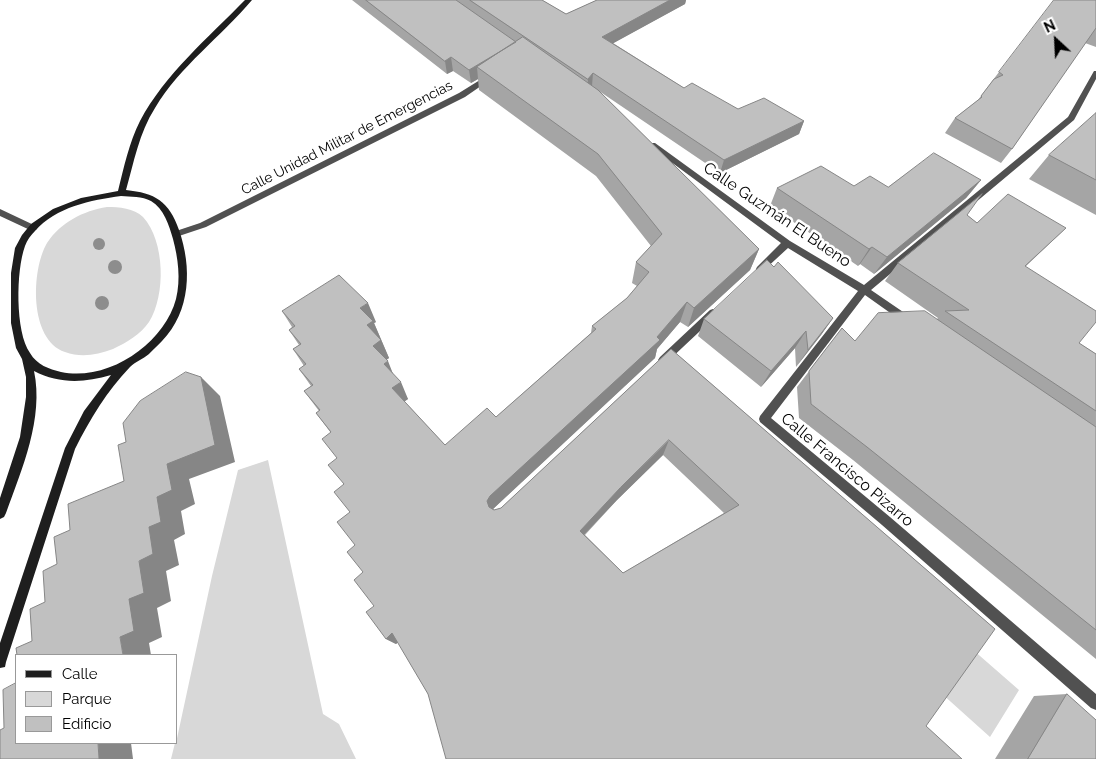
<!DOCTYPE html>
<html>
<head>
<meta charset="utf-8">
<style>
	body { margin:0 }
	#map { position:relative; width:1096px; height:759px; overflow:hidden; background:#fff; font-family:Raleway,sans-serif }
	canvas { display:block }
	.legend { position:absolute; left:15px; top:654px; width:162px; height:90px; box-sizing:border-box; background:#fff; border:1px solid #999; margin:0; padding:6px 9px; list-style:none; font-size:15px; color:#000 }
	.legend li { display:flex; align-items:center; gap:10px; height:25px }
	.legend b { width:25px; border:1px solid #999 }
	.north { position:absolute; left:1031px; top:15px; width:50px; height:50px; -webkit-text-stroke:4px #fff; paint-order:stroke; rotate:335deg; font-size:14px; font-weight:700; line-height:20px; text-align:center; color:#000 }
	.north::after { content:''; display:block; margin:auto; width:18px; height:22px; background:#000; clip-path:polygon(50% 0,100% 100%,50% 72%,0 100%) }
</style>
</head>
<body>
<div id="map">
<canvas width="1096" height="759"></canvas>
<ul class="legend">
<li><b style="height:6px;background:#1e1e1e"></b>Calle</li>
<li><b style="height:14px;background:#d8d8d8"></b>Parque</li>
<li><b style="height:14px;background:#c0c0c0"></b>Edificio</li>
</ul>
<div class="north">N</div>
</div>
<script>
const ctx = document.querySelector('canvas').getContext('2d');
ctx.lineJoin = 'round';
function fill(path, color) { ctx.fillStyle = color; ctx.fill(path, 'evenodd'); }
function stroke(path, color, width, dash) { ctx.strokeStyle = color; ctx.lineWidth = width; ctx.lineCap = dash ? 'butt' : 'round'; ctx.setLineDash(dash || []); ctx.stroke(path); }
function write(font, color, halo, rows, align = 'center') {
  ctx.font = font + ' Raleway,sans-serif'; ctx.lineWidth = 5; ctx.setLineDash([]); ctx.textBaseline = 'middle'; ctx.strokeStyle = halo; ctx.fillStyle = color; for (const [text, x, y, turn = 0] of rows) {
    ctx.save(); ctx.translate(x, y); ctx.rotate((+turn || 0) * Math.PI / 180); ctx.textAlign = isNaN(turn) ? turn : align; if (halo) ctx.strokeText(text, 0, 0); ctx.fillText(text, 0, 0); ctx.restore();
  }
}
fill(new Path2D(`
	M107,207C119,207 134,208 143,217C165,241 166,295 149,322C141,334 126,343 113,349C97,355 81,358 65,352C29,340 31,270 47,243C61,222 83,211 107,207Z
	M268,460L323,714L339,724L356,759H171L175,743H176L212,576L238,470Z
	M972,649L1019,690L990,737L941,693Z`), '#d8d8d8');
fill(new Path2D(`
	M1094,71H1096V79L1074,120L871,290L909,316L911,319L909,322H903L865,295L771,418L890,517L1096,694V710L1091,708L882,525L760,422L759,419L760,416L858,291L788,248L763,271H757L756,269L757,267L781,243L648,145L649,143H655L790,241L864,285L1068,117Z
	M488,75L494,77L465,97L206,227L176,237L172,234L173,232L200,223L459,93Z
	M0,209L36,226L37,228L36,230H30L0,216Z
	M713,309L718,313L716,316L666,363H660L658,360L660,357L710,310Z`), '#515151');
fill(new Path2D(`
	M245,0H252C221,37 180,66 155,108C139,133 134,162 126,190C155,193 169,201 179,230C192,267 191,311 162,341C158,345 153,350 149,354C143,359 135,362 130,367C107,391 90,419 75,449L6,662L5,667L0,668V643L65,448L84,411L111,375C84,383 59,384 34,371C44,418 22,469 6,513L4,517L0,519V498L20,437L26,397V377L22,359L16,348L11,323V273L15,248L22,235L31,224L53,209L81,198L118,191C124,167 129,143 140,121C165,74 208,38 245,0ZM121,196C131,197 142,196 151,201C164,209 169,225 173,239C178,258 181,279 176,299C164,344 108,382 61,372C49,369 37,365 30,353C15,332 16,270 25,246C27,240 31,235 35,231C56,207 91,200 121,196Z`), '#1e1e1e');
ctx.fillStyle = '#8d8d8d';
for (const [x, y, r] of [
	[99,244,6],
	[115,267,7],
	[102,303,7]
]) { ctx.beginPath(); ctx.arc(x, y, r, 0, 2 * Math.PI); ctx.fill(); }
fill(new Path2D(`
	M352,0H542L566,14L597,0H686L685,4L613,43L684,88L738,109L804,121L799,134L720,173L599,91L759,249L750,270L688,327L680,322L657,349L655,358L493,509L494,510L501,508L671,349L995,629L428,694L398,642L396,644L386,639L374,606L355,545L350,512L331,433L316,413L319,411L304,391L311,386L299,369L304,366L293,349L299,345L289,330L292,327L282,311L376,322L374,323L389,358L386,360L393,374L408,399L404,401L445,445L496,417L591,333L592,326L627,298L637,286L632,283L636,262L651,246L596,176L479,90L478,79L471,83L453,71L447,74ZM663,455L724,513L623,573L585,535L617,500Z
	M1096,0V47L1085,43L1012,149L1001,163L945,133L955,118L978,100L999,72Z
	M1096,113V215L1029,179L1049,155Z
	M981,180L966,198L874,274L860,264L858,266L770,206L777,188L854,186L888,187Z
	M967,215L977,223L1066,228L1025,267L1079,343L1096,354V659L853,460L799,418L797,387L842,328L855,341L937,319L938,318L885,281L898,263Z
	M774,267L833,318L821,335L796,367L795,348L761,387L698,336L704,319Z
	M1067,694L1096,759H995L1034,696Z`), '#a5a5a5');
fill(new Path2D(`
	M670,0H686L685,4L601,50L602,37Z
	M516,42L477,67L478,79L471,83L469,70Z
	M451,57L453,71L447,74L445,61Z
	M593,73L592,86L587,92L588,79Z
	M804,121L799,134L720,173L724,160Z
	M981,180L966,198L874,274L887,257Z
	M872,247L860,264L858,266L869,249Z
	M759,249L750,270L688,327L694,308Z
	M687,302L680,322L657,349L655,358L493,509L490,513L487,501L490,496L657,337Z
	M368,303L376,322L374,323L389,358L381,364L373,346L367,325L360,308Z
	M833,318L821,335L796,367L808,350Z
	M806,331L795,348L761,387L771,371Z
	M388,361L395,379L384,364Z
	M201,377L220,396L235,462L189,479L195,504L181,511L185,534L174,540L179,565L166,571L171,601L157,608L162,637L149,643L151,655H123L120,637L129,599L157,497L167,464Z
	M401,382L408,399L400,405L392,388Z
	M669,440L663,455L617,500L578,541L580,531L620,488Z
	M392,633L402,639L396,644L386,639Z
	M98,743H131L133,759H99Z`), '#868686');
const building = new Path2D(`
	M366,0H456L516,42L469,70L451,57L445,61Z
	M470,0H542L566,14L597,0H670L602,37L684,88L692,83L738,109L764,98L804,121L724,160L593,73L588,79Z
	M1054,0H1096V28L1012,149L955,118L982,97L981,96L994,79L1003,75L999,72Z
	M523,37L598,90L759,249L694,308L687,302L657,337L660,340L490,496L487,501L489,507L494,510L501,508L671,349L995,629L926,726L962,759H446L428,694L392,633L386,639L366,612L374,606L354,580L363,572L347,552L355,545L337,522L350,512L334,492L344,484L328,465L337,458L322,439L331,432L316,413L320,410L304,391L313,385L299,369L306,364L293,349L301,344L289,330L295,326L282,311L339,275L368,303L360,308L373,321L367,325L381,340L373,346L388,361L384,364L401,382L392,388L445,445L487,408L496,417L596,329L592,326L627,298L649,272L636,262L662,234L598,154L477,67ZM669,440L739,505L623,573L580,531L620,488Z
	M1096,113V180L1049,155Z
	M934,153L981,180L887,257L872,247L869,249L777,188L821,166L854,186L870,176L888,187Z
	M982,194L967,215L977,223L1008,194L1066,228L1025,266L1096,311V322L1079,343L1096,354V411L945,311L969,310L898,263Z
	M767,260L774,267L778,262L833,318L808,350L806,331L771,371L704,319Z
	M925,311L1096,427V630L867,447L811,404L809,371L842,328L855,341L878,313Z
	M186,372L201,377L215,445L167,464L172,490L157,497L161,522L149,527L153,554L139,561L144,593L129,599L134,631L120,637L123,655H17L16,648L32,641L30,609L45,602L43,571L57,564L54,537L70,530L68,504L124,481L118,445L126,442L123,423L140,401Z
	M16,683V743H98L99,759H0V730L4,728L3,690Z
	M1067,694L1096,720V759H1028Z`);
fill(building, '#c0c0c0');
stroke(building, '#868686', 1);
write('14px', '#000', '#fff', [
	["Calle Unidad Militar de Emergencias",347,138,-27]
]);
write('16px', '#000', '#fff', [
	["Calle Guzmán El Bueno",777,215,34],
	["Calle Francisco Pizarro",847,470,40]
]);
</script>
</body>
</html>
